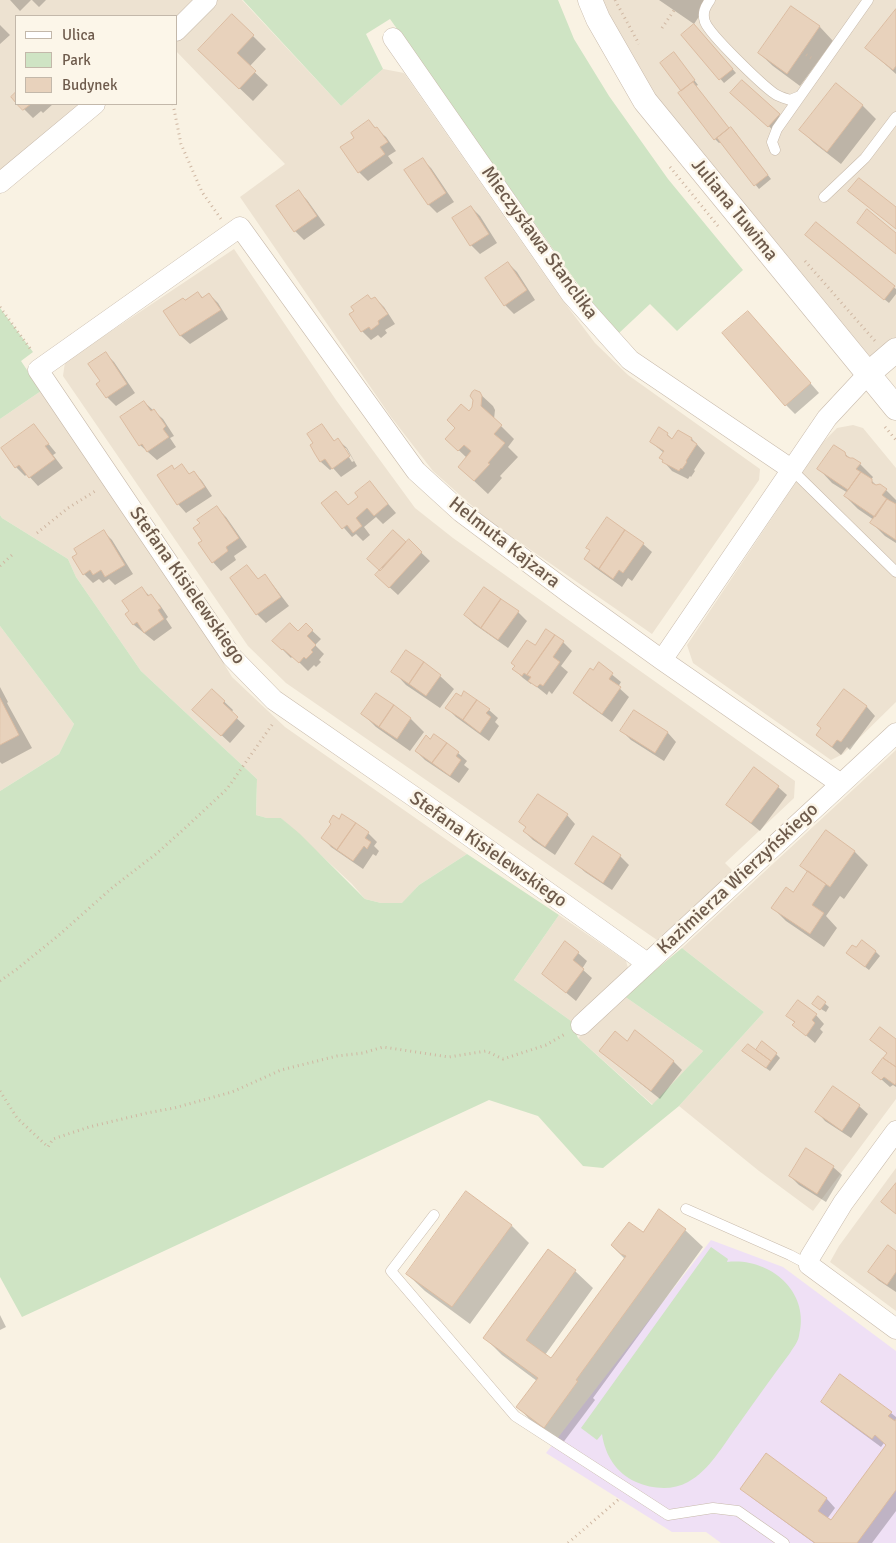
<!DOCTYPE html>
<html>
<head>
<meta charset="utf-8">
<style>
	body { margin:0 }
	#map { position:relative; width:896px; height:1543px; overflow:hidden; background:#f9f2e3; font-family:Signika,sans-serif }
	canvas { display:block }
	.legend { position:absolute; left:15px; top:15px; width:162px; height:90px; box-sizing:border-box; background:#fcf6e9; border:1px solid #c3b8aa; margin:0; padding:6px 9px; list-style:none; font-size:15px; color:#6e5b4c }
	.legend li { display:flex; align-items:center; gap:10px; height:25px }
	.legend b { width:25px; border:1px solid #c3b8aa }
</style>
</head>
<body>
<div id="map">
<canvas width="896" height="1543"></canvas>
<ul class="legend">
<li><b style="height:6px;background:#fff"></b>Ulica</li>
<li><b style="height:14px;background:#cfe4c4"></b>Park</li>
<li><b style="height:14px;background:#e8d2bc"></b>Budynek</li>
</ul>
</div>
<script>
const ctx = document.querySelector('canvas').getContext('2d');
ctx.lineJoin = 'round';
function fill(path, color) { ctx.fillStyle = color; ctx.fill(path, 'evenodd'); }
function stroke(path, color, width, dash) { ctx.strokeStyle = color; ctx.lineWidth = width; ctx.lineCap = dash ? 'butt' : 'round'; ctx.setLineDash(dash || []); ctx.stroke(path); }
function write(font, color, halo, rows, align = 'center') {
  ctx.font = font + ' Signika,sans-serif'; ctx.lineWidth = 5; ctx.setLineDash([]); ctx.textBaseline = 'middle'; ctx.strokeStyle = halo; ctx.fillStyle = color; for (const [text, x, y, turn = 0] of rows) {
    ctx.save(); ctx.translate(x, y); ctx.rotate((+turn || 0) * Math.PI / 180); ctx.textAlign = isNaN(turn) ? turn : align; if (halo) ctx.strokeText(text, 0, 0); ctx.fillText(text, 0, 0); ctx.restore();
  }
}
fill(new Path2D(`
	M0,0H194L176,18V16H16V104H82L0,172Z
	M216,0H242L341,106L383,69L404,73L558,294L595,343L628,375L760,469L759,480L652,634L489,521L433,471L391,417L240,197L285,164L176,51V39Z
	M590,0H896V350L868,374L645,101Z
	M234,249L336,400L415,508L453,538L795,781L794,798L725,863L733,871L657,940L286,683L248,646L63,376L65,362Z
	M41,391L166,568L232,677L285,727L467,854L419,885L403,903H381L365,899L352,884L281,818H267L256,815L257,779L141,671L76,577L68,559L2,518L0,515V419Z
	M853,425L863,428L896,468V702L843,754L831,760L693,663L687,645L822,443L837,428Z
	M0,626L74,724L59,754L0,791Z
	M896,750V1099L813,1211L759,1171L679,1106L764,1012L682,948Z
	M559,915L626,961L628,968L571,1021L514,980Z
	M624,996L703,1051L653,1105L578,1038Z
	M896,1168V1311L830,1262L839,1246Z`), '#ede2d1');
fill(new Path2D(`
	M711,1240L783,1267L896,1351V1543H721L706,1532H672L546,1453Z`), '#efe0f5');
fill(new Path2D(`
	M243,0H558L574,39L609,96L668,179L743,270L677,331L650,304L618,334L577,283L390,19L366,34L383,69L341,106Z
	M0,308L33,352L21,361L41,391L0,419Z
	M0,515L2,518L68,559L76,577L141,671L257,779L256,815L267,818H281L300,834L365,899L381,903H402L419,885L467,854L559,915L514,980L571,1021L578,1038L652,1105L703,1051L624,996L682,948L764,1012L679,1106L603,1168L583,1166L538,1116L489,1100L22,1317L0,1277V791L59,754L74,724L0,626Z
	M711,1247L728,1259L727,1262C769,1257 811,1291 799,1336C798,1342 793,1348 790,1353C772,1377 755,1401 738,1425C723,1445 710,1470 688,1482C672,1491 652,1489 636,1482C616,1473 605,1455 602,1434L597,1440L581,1428Z`), '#cfe4c4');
fill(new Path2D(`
	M10,0H31L20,11Z
	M32,0H46L39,7Z
	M659,0H710L694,24Z
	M792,8L820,27L833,41L800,86L773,66L759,53Z
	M896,11V74L867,48Z
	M0,25L10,35L0,44Z
	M698,30L736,73L724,83L683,36Z
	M253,36L266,49L249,67L268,85L253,101L213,63Z
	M677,58L698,85L696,86L729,130L731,128L735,132L771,179L759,189L721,142L719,143L715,139L680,93L683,91Z
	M836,85L863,106L876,119L841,164L814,143L801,130Z
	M736,97L779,115L783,119L773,130Z
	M19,104H53L43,113L41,111L33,118Z
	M369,122L386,137L396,151L388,156L393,163L368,181L359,172L356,138Z
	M422,159L431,168L454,202L437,213L429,205L406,171Z
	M298,191L307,200L325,225L304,240L295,231Z
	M471,207L480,216L497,243L480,254L471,245Z
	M816,223L896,289V294L889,303L811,239Z
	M508,263L517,272L535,300L514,314L505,305L487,278Z
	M198,293L203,298L209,294L218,303L228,319L190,344L181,336L165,311Z
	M375,298L384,307L395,324L385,330L387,333L381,338L378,335L371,340L362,331L351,315Z
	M756,321L819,393L795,414L786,405Z
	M106,354L114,362L135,393L116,406L107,397Z
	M479,393L493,406L495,410L494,419L514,439L508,447L518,457L500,476L502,478L488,494L459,467L467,458L447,439L474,408Z
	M144,402L163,419L174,436L170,438L176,447L157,460L140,445Z
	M34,426L56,453L53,455L63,468L38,486L27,474L25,476L16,467L2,448Z
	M322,426L335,442L338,440L347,448L357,466L341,477L333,468L330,470L321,462L311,445L314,443ZM343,448H346L354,461L352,462Z
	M678,432L692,439L705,453L694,470L695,471L691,477L690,476L688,479L672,471L664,462V453L651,442L667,434L673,440Z
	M844,453L851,459L860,464L873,477L871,480L877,486L886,490L896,500V543L885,536L872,523L874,520L858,509L845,496L848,493L832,483L819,469Z
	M181,466L190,475L194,472L202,481L212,496L186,513L178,504L172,467L175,470Z
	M370,483L396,513L383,524L376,517L364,527L370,535L363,541L356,534L352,537L323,504L336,493L349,506L359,497Z
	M217,508L226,517L247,547L234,556L236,560L221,571L213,562L203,541Z
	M104,532L112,540L133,574L115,585L109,579L103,583L99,579L93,583L84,574Z
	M394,532L406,544L409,541L430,561L398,595L386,584L381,571Z
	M643,544L652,552L632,581L628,578L622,587L594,567L585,559Z
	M247,567L259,580L265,576L273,585L289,606L266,623L257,614Z
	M142,589L160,605L168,617L166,619L172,628L154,641L134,625L127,614L131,611Z
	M518,612L527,621L508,648L474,624L465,615Z
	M306,625L321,639L315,645L324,654L319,660L321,662L316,667L314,665L308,671L293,656L291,658L274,641L298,633Z
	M563,642L572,651L561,666L568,672L552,694L549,691L547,695L532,683L531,684L523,678L514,669L535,646Z
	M599,664L621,682L618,687L629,697L612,722L583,701L574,692Z
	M393,671L440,676L454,689L440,708L406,685Z
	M0,687L8,702L7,703L32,748L2,764L0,762Z
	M212,690L233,710L231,713L245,726L230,743L203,718Z
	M844,690L867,707L875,716L850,750L847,747L841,755L817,735Z
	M376,695L411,719L424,732L410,751L376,727L363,714Z
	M447,708L489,710L498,718L495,722L499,726L489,741L456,717Z
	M635,712L668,733L676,742L664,761L631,740L622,731Z
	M416,751L458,753L467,761L464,765L469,769L459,783L425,760Z
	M778,787L787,795L760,831L728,805Z
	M567,815L575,824L555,855L533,840L524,831L527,828L521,822Z
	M343,816L368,833L377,842L374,846L379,851L376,856L373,854L363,869L331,847L323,838Z
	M826,832L855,852L868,865L844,899L840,896L826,916L837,928L824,947L786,921L773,908L794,894L808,873L802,866Z
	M593,838L620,856L629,865L612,890L585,872L576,864Z
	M876,952L880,956L869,970L852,957Z
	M578,953L587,961L582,969L592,978L576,1001L544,974Z
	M818,998L829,1007L826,1012L816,1006Z
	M816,1015L824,1024L820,1029L823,1032L815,1043L794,1025L795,1023L788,1016Z
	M635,1032L674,1062L682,1070L660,1099L610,1059L601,1051L627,1043Z
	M872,1039L896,1041V1087L893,1085L890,1087L873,1072L888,1054Z
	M756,1052L776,1054L780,1058L770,1071L748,1055Z
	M859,1106L868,1114L851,1138L825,1121L817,1112Z
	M833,1167L842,1175L826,1202L799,1185L790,1176Z
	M660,1211L685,1230L703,1247L593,1398L595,1400L562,1444L535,1425L518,1407L537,1381L502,1355L485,1338L575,1271L593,1288L545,1355L552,1360L625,1259L612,1246L629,1224L643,1234Z
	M512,1226L529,1243L470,1324L425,1291L407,1274Z
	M896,1253V1292L878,1280L870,1272Z
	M0,1315L6,1327L0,1330Z
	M822,1402L891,1413L896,1417V1511L872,1543H814L751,1497L742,1488L766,1455L827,1499L835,1508L827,1519L831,1522L887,1446L884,1443L881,1447L831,1410Z`), '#0003');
const building = new Path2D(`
	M791,6L820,26L787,74L758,53Z
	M896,9V66L893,70L865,48Z
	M232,14L254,35L237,53L256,71L239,89L198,50Z
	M694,24L733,69L719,80L681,35Z
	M674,52L695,80L681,91L660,63Z
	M742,80L780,114L768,127L730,93Z
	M693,82L729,128L714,140L678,93Z
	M836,83L863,105L827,152L799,130Z
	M16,92V103L11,97Z
	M17,104H31L23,110Z
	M369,120L375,128L377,127L388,142L380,147L385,154L358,173L340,147L354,138L351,133Z
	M731,127L768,175L754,186L717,138Z
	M423,158L446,193L428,205L404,170Z
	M859,178L896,207V229L848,191Z
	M299,190L317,216L294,232L276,206Z
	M471,206L489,234L470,246L452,218Z
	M867,209L896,233V254L857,223Z
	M816,222L895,286L884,300L805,235Z
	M508,262L527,290L504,306L485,278Z
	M198,292L202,298L209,293L221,310L180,336L163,311L183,298L185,300Z
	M368,295L371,299L375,297L388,314L378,321L379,324L371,330L369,327L361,332L349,314L354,311L351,307Z
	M748,311L811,383L785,406L722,333Z
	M106,352L127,384L106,398L96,384L100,381L88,364Z
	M475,390L480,392L482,396L481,406L502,425L494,434L505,443L488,463L490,464L474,481L458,467L471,451L464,445L458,451L445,439L455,428L447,420L461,404L469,411L472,407L473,400L470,396L472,392Z
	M144,401L151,411L154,409L166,426L163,429L169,437L147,452L142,444L139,446L120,417Z
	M34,424L49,444L45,446L55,459L29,478L19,465L15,468L1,448Z
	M322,424L334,441L338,438L350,456L332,469L325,459L320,462L315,454L310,445L313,443L307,434Z
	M659,427L668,433L667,435L672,439L678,430L692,438L691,440L697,444L686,461L687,462L682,469L681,468L679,471L662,462L663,460L659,458L664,451L650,442Z
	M834,445L845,452L846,456L850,458H853L861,463L856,469L861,472L848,490L817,469Z
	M182,464L189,474L194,471L205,487L177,505L157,475L172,465L174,469Z
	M861,472L872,479V483L876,485L880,484L887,489L882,495L887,499L875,517L844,496Z
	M370,481L388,504L374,516L367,508L356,518L362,526L353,533L347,525L342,529L321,503L336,491L348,505L358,497L355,493Z
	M887,499L896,504V540L870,523Z
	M217,506L239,538L226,547L228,551L212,563L198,543L202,541L193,528L200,523L197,520Z
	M607,517L625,530L599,569L584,559L590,550L586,548Z
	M104,530L125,565L105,577L101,570L93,575L90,570L83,575L72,557L77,554L74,549Z
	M393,530L406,542L380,571L367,559Z
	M625,530L644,543L623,573L619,570L613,579L599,569Z
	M409,539L422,552L389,588L375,575Z
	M247,565L258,579L265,574L281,597L256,615L230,578Z
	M142,587L148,596L151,594L161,608L158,610L164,619L144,633L137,622L133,625L125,614L129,611L122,601Z
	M484,587L501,599L481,628L464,615Z
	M501,599L519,611L498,640L481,628Z
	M290,623L298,631L306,623L313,630L307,636L316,645L311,650L313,652L306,659L304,657L299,663L283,649L282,650L272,641Z
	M546,629L555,635L527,675L524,673L522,676L512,669L515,666L511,663L527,640L535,645Z
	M555,635L564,641L553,657L560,662L543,686L540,684L537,687L528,681L531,677L527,675Z
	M406,650L424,662L409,684L391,672Z
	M424,662L441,675L426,696L409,684Z
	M599,662L613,673L609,679L621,687L602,714L573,693L590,668L593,670Z
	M212,689L225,701L223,703L238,717L221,736L192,710Z
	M844,689L867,706L841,742L837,740L832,747L816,735L821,728L817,725Z
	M464,691L477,700L463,720L445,708L456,693L461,696Z
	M376,693L394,705L379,727L361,714Z
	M0,698L19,735L0,745Z
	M477,700L490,709L486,713L491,717L480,733L463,720Z
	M394,705L411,718L397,739L379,727Z
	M634,710L668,732L655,753L620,731Z
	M434,734L447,743L432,763L415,751L426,735L430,739Z
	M447,743L459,752L456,756L461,760L450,776L432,763Z
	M754,767L779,786L751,823L726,805Z
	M538,794L568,814L545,847L523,831L526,827L519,822Z
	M342,814L356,823L337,850L321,838L331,824L329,822L333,815L339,819Z
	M356,823L369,832L365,838L371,842L367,849L364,846L353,861L337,850Z
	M826,830L855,851L830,887L800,866Z
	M593,836L621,855L603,883L575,864Z
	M808,871L826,884L812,905L824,913L810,934L771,908L786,887L793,892Z
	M862,940L876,951L865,967L846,953L852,945L856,947Z
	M565,941L579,952L573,960L584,969L566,993L542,974Z
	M818,996L826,1002L820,1010L812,1004Z
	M798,1000L817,1014L812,1020L815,1023L806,1036L792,1025L795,1022L786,1016Z
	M880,1027L896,1039V1067L883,1058L887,1053L870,1040Z
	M635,1030L674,1061L651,1091L599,1051L615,1031L627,1041Z
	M762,1041L777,1053L771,1061L756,1050Z
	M748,1044L771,1061L766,1068L742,1051Z
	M883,1058L896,1067V1083L895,1085L884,1077L881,1080L872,1073Z
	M833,1086L860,1105L842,1131L815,1112Z
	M806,1148L834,1166L817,1194L789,1176Z
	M896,1183V1214L881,1202Z
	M466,1191L512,1225L452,1307L406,1274Z
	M659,1209L686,1229L576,1380L578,1381L544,1428L516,1407L538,1378L483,1338L548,1249L576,1270L526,1340L551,1358L626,1256L621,1254L611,1245L629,1222L643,1232Z
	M888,1245L896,1251V1272L887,1285L868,1272Z
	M840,1374L892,1412L888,1416L895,1421L896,1419V1490L857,1543H815L740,1489L766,1453L827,1498L818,1511L831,1520L886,1445L875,1435L872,1439L821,1402Z`);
fill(building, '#e8d2bc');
stroke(building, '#dcbca1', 1);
const service = new Path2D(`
	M710,0C705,7 702,13 705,22C710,35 762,85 775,94C780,97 784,98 790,100L800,96
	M775,150L772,142L777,129L868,0
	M824,197L865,158L896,117
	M791,469L896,572
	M686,1209L790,1255L809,1265
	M434,1215L391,1271L515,1416L668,1515L713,1508L738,1511L784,1543`);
const minor = new Path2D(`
	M176,31L207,0
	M393,38L571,294L630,360L791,469
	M0,183L95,104
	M662,660L827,418L868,374
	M647,963L423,803L274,700L232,657L38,370L240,227L416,471L461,512L569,593L662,660L841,784
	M581,1025L896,733
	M896,1131L843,1203L810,1257L809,1265L896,1329`);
const tertiary = new Path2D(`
	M590,0L598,19L645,101L896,408
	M868,374L896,350`);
stroke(service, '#c8baab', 11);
stroke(minor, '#c8baab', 21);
stroke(tertiary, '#c8baab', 25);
stroke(new Path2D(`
	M615,0L639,44
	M662,28L675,9
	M802,52L811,58
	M173,104L181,144L202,192L221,219
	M670,167L718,226
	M805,261L875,341
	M0,307L32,351
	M885,427L896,440
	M37,533L68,508L97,490
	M0,566L12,555
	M0,981L17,969L59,935L113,887L156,854L184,829L227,789L274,722
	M0,1091L17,1118L48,1147L53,1139L89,1127L147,1113L174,1108L232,1092L281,1070L337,1056L363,1053L383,1047L449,1057L486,1051L503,1059L546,1045L565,1034
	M568,1543L619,1499`), '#cfb7a2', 3, [1, 4]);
stroke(service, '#fff', 10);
stroke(minor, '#fff', 20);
stroke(tertiary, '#fff', 24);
write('19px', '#6e5b4c', '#fcf6e9', [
	["Juliana Tuwima",734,210,51],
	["Mieczysława Stanclika",539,243,54],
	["Helmuta Kajzara",504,543,38],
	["Stefana Kisielewskiego",187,586,55],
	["Stefana Kisielewskiego",488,850,35],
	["Kazimierza Wierzyńskiego",738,879,-43]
]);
</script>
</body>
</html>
